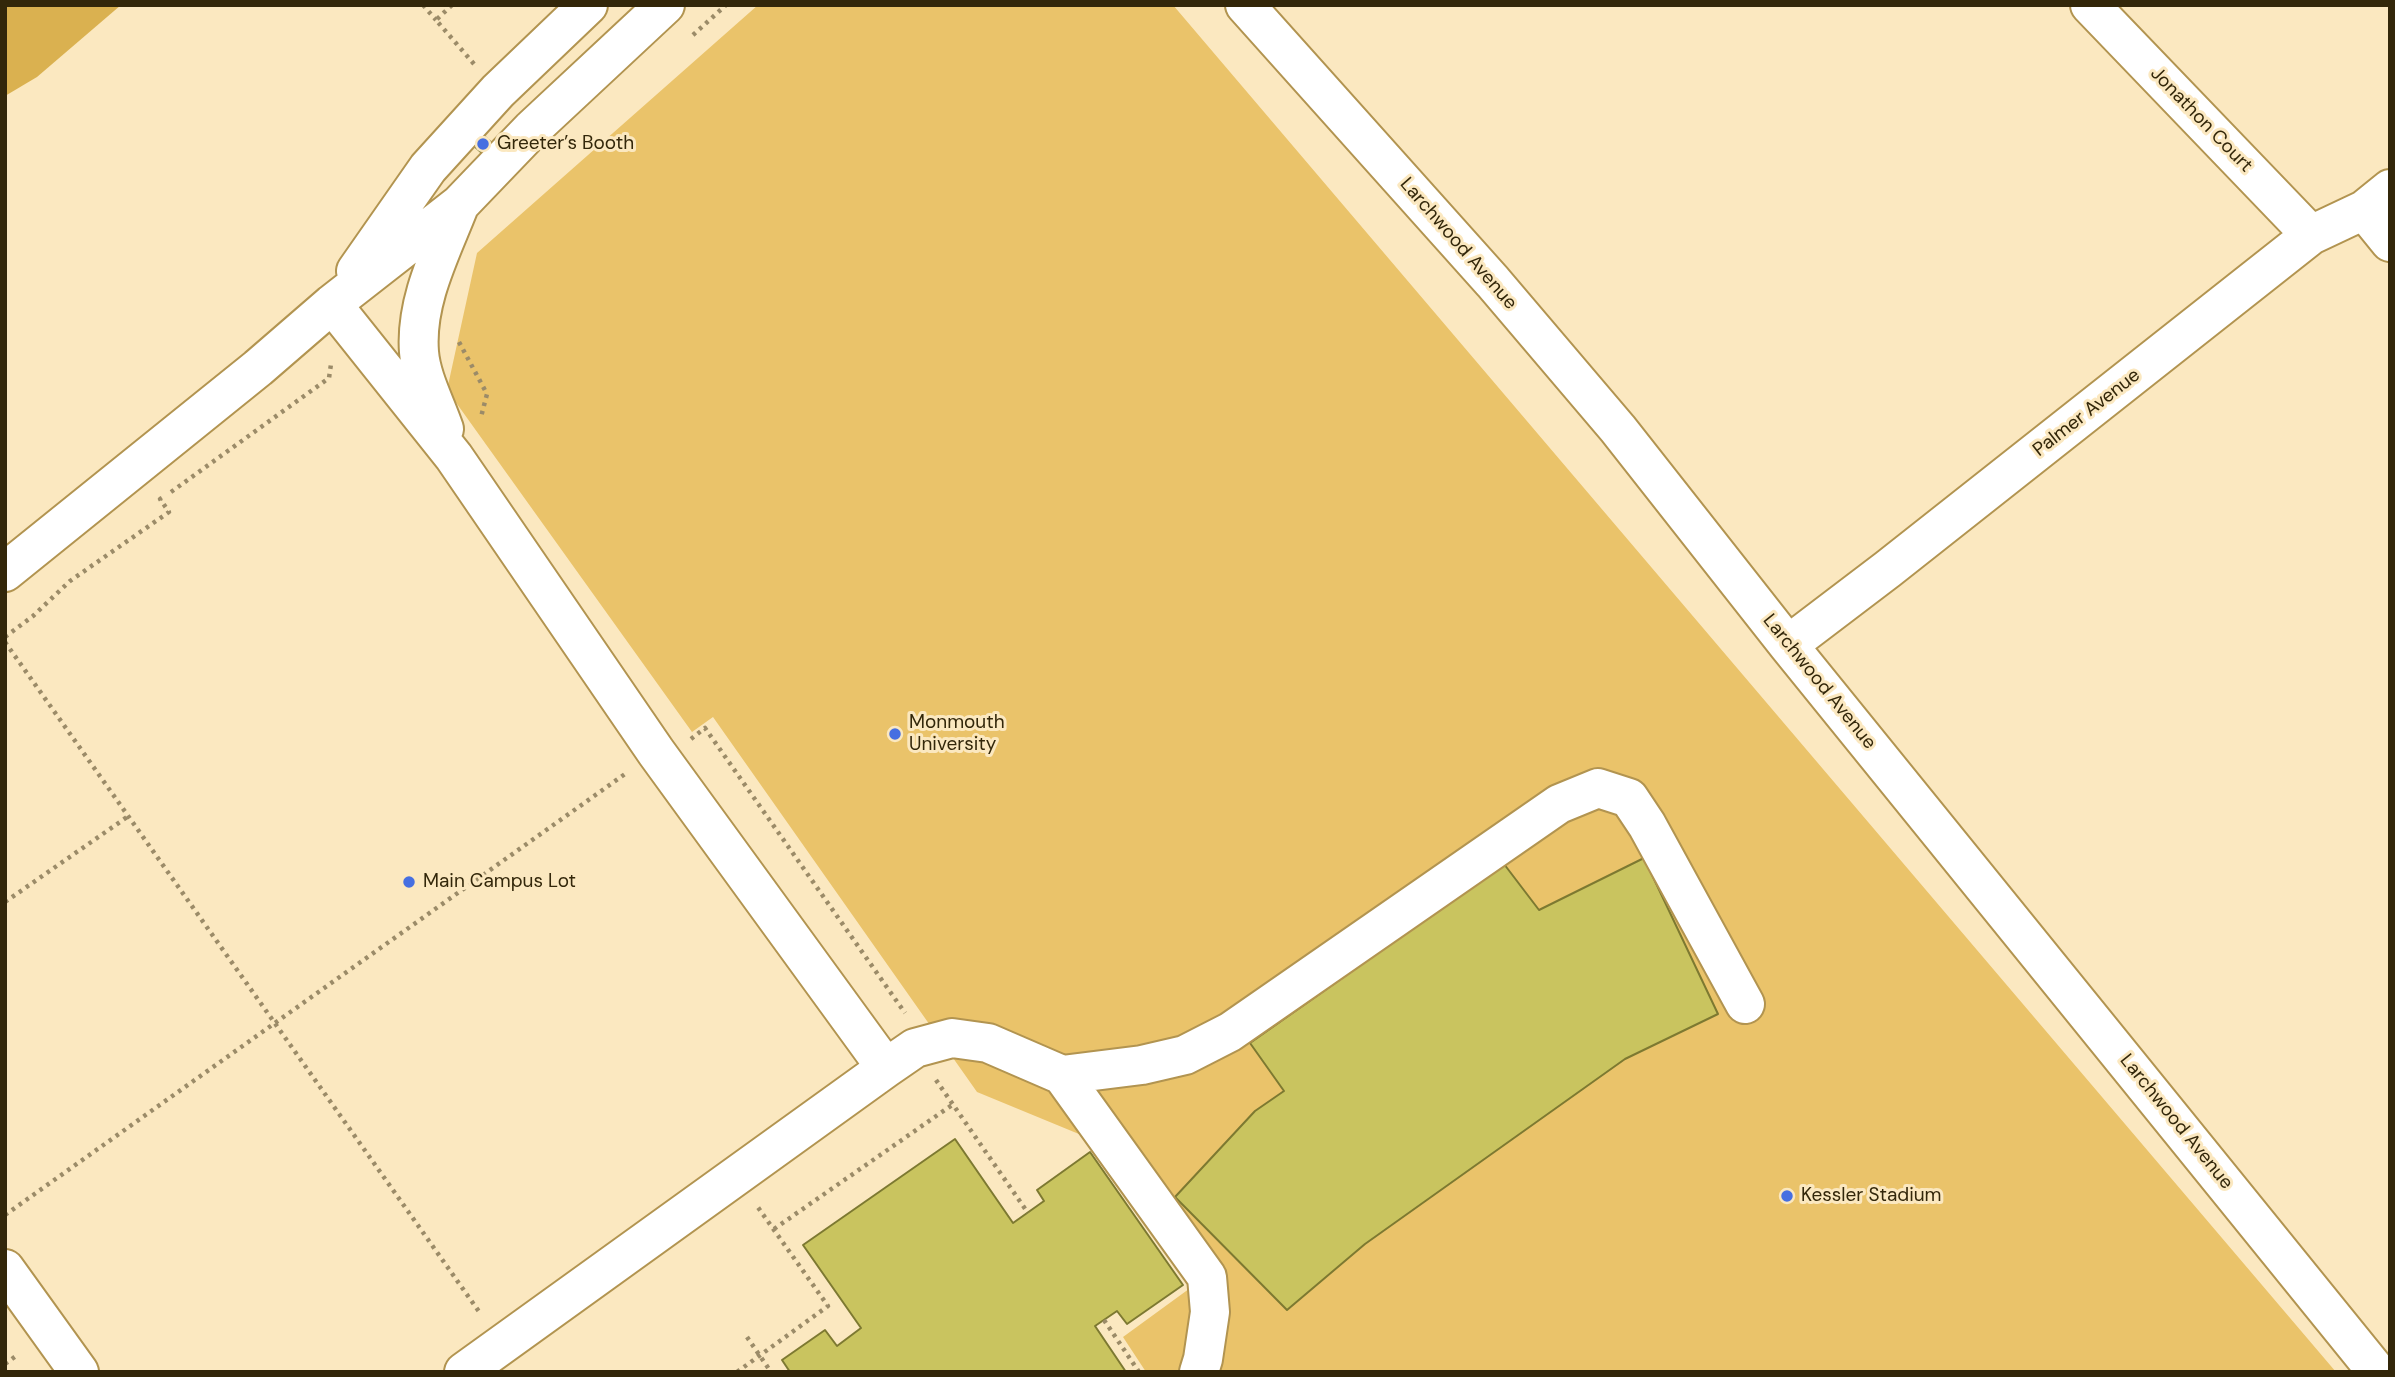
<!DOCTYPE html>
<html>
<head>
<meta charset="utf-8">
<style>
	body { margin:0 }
	#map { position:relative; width:2395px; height:1377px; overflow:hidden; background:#fbe8c0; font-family:"DM Sans",sans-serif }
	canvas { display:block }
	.frame { position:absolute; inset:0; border:7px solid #33270a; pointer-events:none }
</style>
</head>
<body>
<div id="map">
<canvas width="2395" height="1377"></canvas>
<div class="frame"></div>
</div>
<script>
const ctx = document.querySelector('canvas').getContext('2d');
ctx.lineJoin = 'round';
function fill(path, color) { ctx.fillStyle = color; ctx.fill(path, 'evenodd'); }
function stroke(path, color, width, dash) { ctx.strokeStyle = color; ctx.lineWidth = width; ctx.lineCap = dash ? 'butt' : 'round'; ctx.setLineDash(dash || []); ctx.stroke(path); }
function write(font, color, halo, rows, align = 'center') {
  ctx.font = font + ' "DM Sans",sans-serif'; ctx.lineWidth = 6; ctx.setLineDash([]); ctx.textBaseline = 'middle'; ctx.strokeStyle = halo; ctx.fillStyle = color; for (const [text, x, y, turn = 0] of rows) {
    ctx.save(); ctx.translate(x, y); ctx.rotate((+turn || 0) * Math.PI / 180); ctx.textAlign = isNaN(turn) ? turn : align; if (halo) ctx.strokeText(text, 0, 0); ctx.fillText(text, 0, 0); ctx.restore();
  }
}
fill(new Path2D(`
	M758,5H1173L2336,1372H1146L1123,1337L1193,1286L1091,1139L977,1092L713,717L692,732L447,390L477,253Z`), '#eac36a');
fill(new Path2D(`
	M5,5H121L37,77L5,96Z`), '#dab150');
const building = new Path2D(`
	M482,134L493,144L483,154L472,144Z
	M1644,858L1718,1014L1625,1059L1365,1244L1287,1310L1175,1197L1255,1111L1284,1091L1250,1043L1504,864L1539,910Z
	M955,1139L1013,1223L1044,1201L1037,1190L1090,1152L1183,1285L1127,1324L1117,1311L1095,1326L1126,1372H790L782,1360L825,1330L837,1346L861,1328L803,1245Z`);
fill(building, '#c9c45f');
stroke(building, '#7d7931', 2);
const minor = new Path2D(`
	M1245,5L1493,282L1618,429L1788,645L2377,1372
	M2090,5L2311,235
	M2364,210L2390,242
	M356,271L428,168L498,91L588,5
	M332,304L454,457L656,752L886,1068
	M444,429C436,405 421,378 419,352C415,301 441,252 459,206
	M5,572L258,368L332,304L460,204L532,129L665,5
	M1788,645L1888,569L2311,235L2364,210L2390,189
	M1062,1075L1142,1065L1185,1055L1230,1032L1559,804L1598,788L1629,798L1647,825L1745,1004
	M5,1269L79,1372
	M464,1372L886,1068L915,1048L952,1038L988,1043L1062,1075L1207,1277L1210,1312L1203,1359L1199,1372`);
stroke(minor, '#b29450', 42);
stroke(new Path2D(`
	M423,5L436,20
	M452,5L436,20L474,64
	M693,35L726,5
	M459,342L487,394L481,417
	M171,492L329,378L331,364
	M5,637L33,616L70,581L169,512L160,499L164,497
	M5,642L480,1313
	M691,739L705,728L905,1013
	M5,902L130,815
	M936,1080L1028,1213
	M5,1215L625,774
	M774,1229L952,1105
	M1104,1320L1139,1372
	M747,1337L771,1372
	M5,1364L16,1356
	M737,1372L828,1306L757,1206`), '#9b8b68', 4.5, [3.5, 5]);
stroke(minor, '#fff', 38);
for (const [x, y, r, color] of [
	[483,144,7,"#466fe1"],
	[895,734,7,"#466fe1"],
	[409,882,7,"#466fe1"],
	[1787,1196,7,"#466fe1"]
]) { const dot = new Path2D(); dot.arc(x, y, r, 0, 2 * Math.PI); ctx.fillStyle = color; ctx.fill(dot); stroke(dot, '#fbe8c0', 2.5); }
write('19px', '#33270a', '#fbe8c0', [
	["Jonathon Court",2201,120,46],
	["Larchwood Avenue",1458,244,49],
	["Palmer Avenue",2087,413,-38],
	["Larchwood Avenue",1819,682,51],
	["Larchwood Avenue",2176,1122,51]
]);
write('19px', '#33270a', '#fbe8c0', [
	["Greeter’s Booth",497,144],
	["Monmouth",909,723],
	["University",909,745],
	["Main Campus Lot",423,882],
	["Kessler Stadium",1801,1196]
], 'left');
</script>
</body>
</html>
